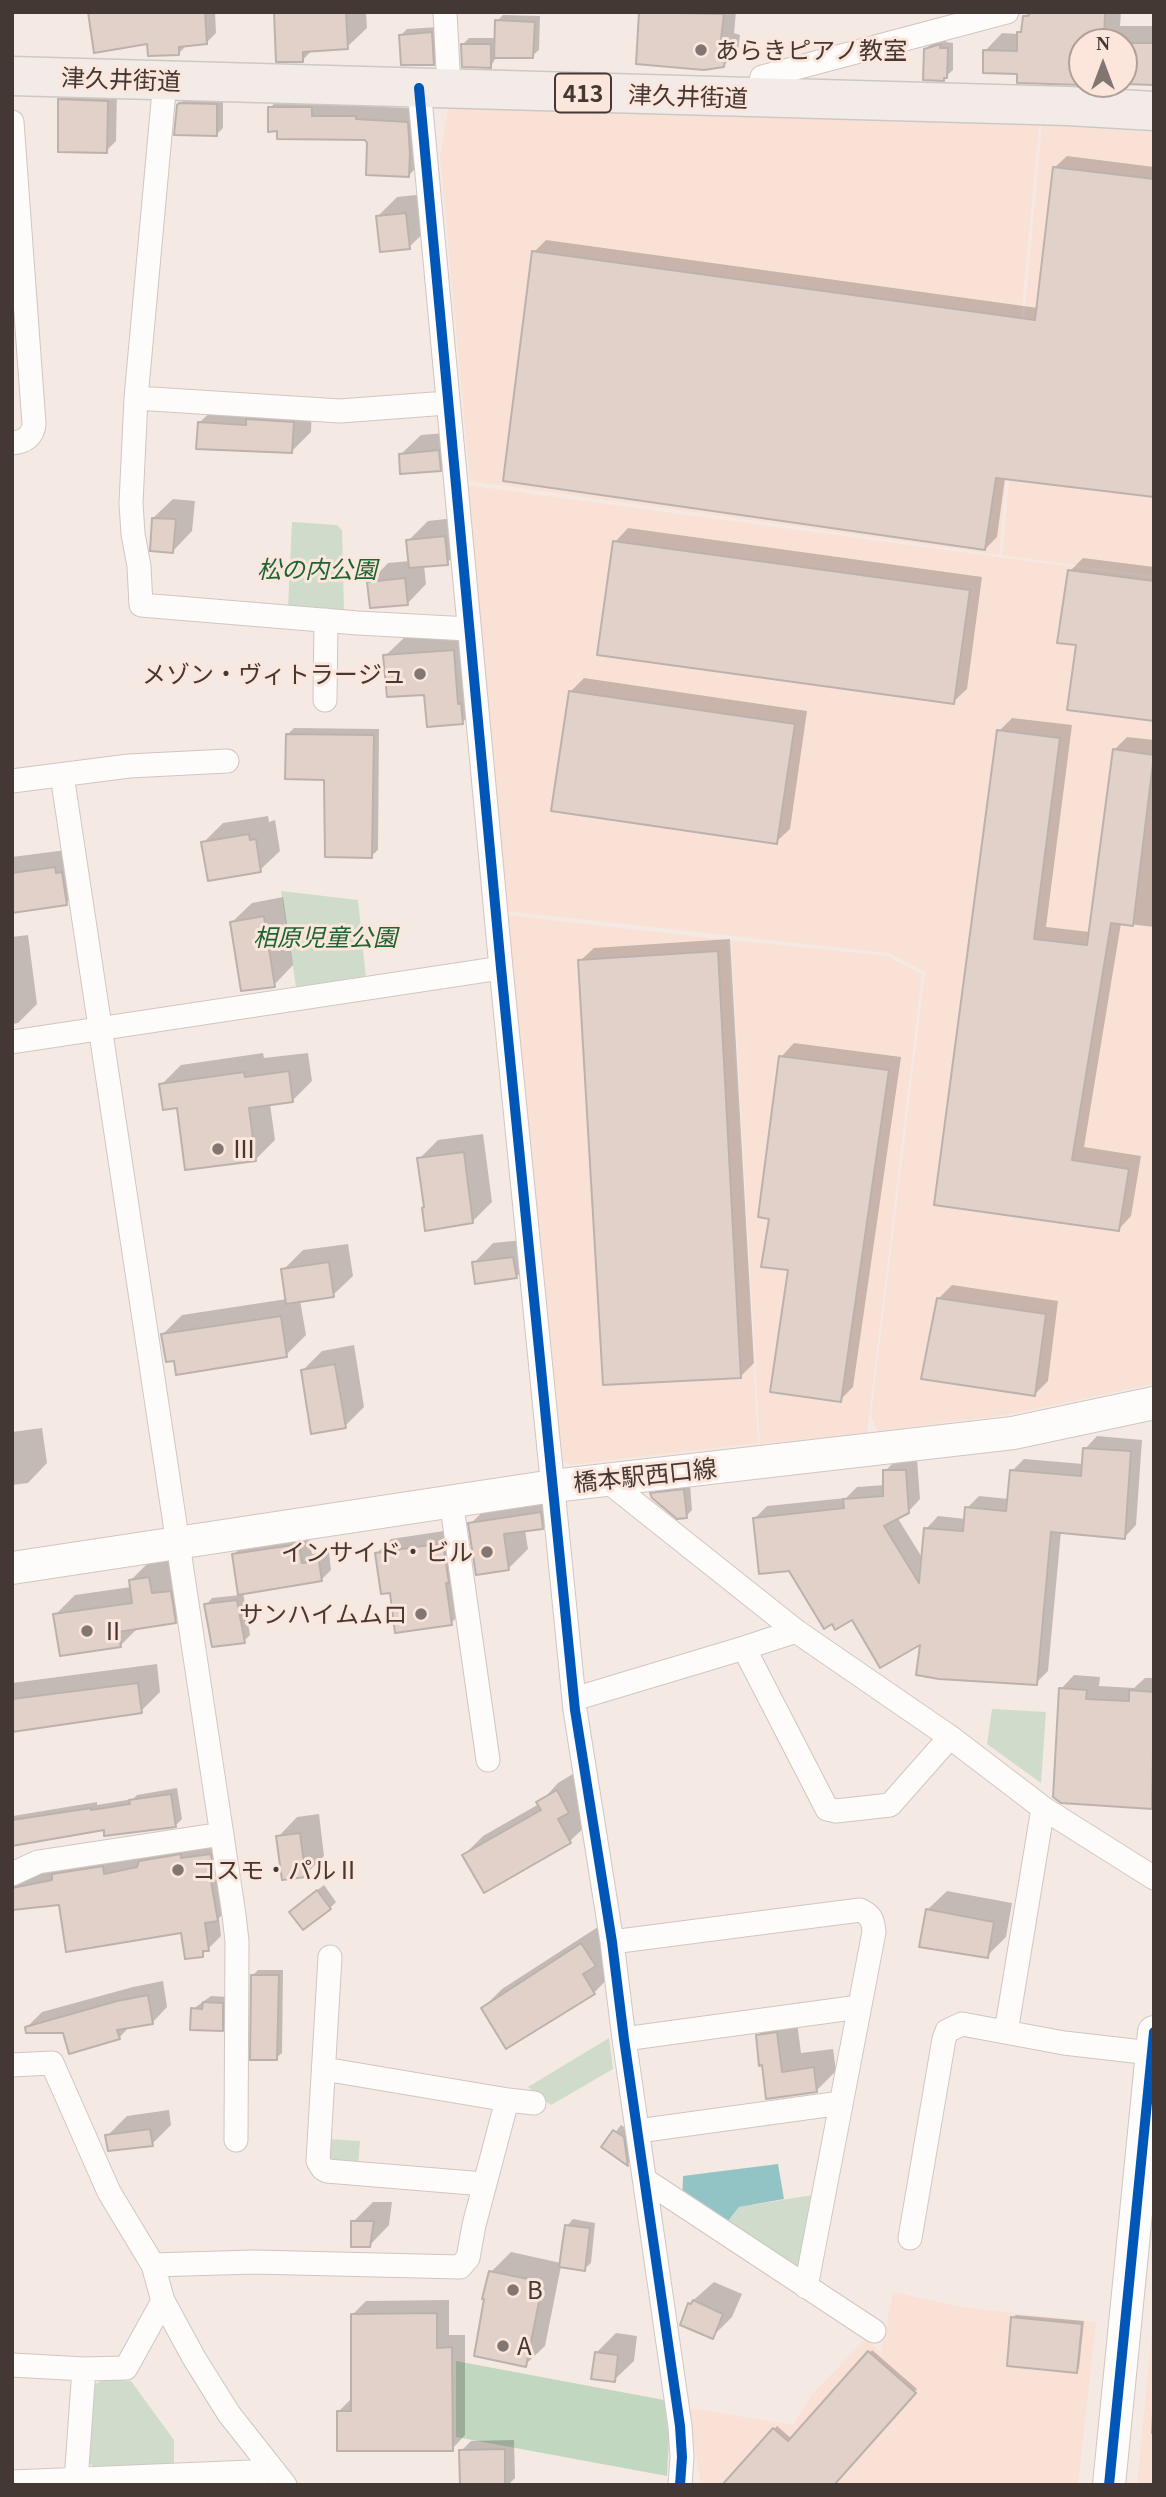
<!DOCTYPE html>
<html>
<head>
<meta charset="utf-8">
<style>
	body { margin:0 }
	#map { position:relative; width:1166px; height:2497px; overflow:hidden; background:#f5e9e3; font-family:Georgia,serif }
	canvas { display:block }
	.frame { position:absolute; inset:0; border:14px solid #433833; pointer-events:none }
	.north { position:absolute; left:1068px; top:28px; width:70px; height:70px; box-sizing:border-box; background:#fce6dc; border:2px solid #b2a098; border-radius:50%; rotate:0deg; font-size:19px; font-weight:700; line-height:28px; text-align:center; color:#433833 }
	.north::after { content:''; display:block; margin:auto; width:24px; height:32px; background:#817671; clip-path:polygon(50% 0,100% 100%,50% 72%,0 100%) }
</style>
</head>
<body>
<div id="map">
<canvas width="1166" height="2497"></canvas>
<div class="frame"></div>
<div class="north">N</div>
</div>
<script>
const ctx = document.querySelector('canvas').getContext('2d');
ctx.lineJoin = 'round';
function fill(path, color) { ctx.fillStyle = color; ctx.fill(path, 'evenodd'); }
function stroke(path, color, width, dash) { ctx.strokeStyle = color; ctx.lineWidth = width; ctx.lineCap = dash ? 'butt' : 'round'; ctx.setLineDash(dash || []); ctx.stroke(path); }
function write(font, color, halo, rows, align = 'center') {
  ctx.font = font + ' Georgia,"Noto Sans JP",serif'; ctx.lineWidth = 6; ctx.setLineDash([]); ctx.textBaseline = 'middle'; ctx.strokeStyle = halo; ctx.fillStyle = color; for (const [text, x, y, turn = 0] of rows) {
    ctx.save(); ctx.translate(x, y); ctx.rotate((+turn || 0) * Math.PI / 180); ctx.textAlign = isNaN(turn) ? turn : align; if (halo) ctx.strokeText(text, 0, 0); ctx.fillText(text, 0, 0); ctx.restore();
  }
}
fill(new Path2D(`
	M448,108L1039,126L999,555L470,481L440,157Z
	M1042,125L1154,132V576L1002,555Z
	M466,485L1154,578V1384L1006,1415L877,1431L871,1415L925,972L888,953L505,911Z
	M506,915L728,940L758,1443L570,1465L560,1458Z
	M731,940L887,956L922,974L867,1433L760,1444Z
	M893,2292L967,2308L1096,2322L1078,2485H701L688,2408L793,2425L813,2393L866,2339L881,2353Z
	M1154,2319V2485H1137L1153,2321Z`), '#fae1d6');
fill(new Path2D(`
	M292,522L337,525L342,530L344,610L288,607Z
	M281,891L358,900L366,979L296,987Z
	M992,1709L1046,1712L1041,1783L987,1744Z
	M609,2038L613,2069L551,2105L528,2087Z
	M327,2139L360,2141L358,2167L336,2165L326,2158Z
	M825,2193L806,2287L721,2230L739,2207Z
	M105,2379L131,2381L174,2440V2466L95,2469L88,2461L93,2385Z`), '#d0dccb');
fill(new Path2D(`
	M456,2361L664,2400L669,2438L667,2476L456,2437Z`), '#c2d7bf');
fill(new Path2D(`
	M778,2164L784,2199L739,2207L721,2230L682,2204L683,2176Z`), '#92c4c5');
fill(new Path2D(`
	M90,12H215L216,33L206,43L188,44L178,54L148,42Z
	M275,12H366L367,28L347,47L313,49L302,61Z
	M641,12H677L674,35L680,36L687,12H736L734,33L740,35L738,51L723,66L704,68L638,62Z
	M1030,12H1037V15L1121,12L1120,26H1154V84L1124,82V42H1082V84L1019,73L985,51L1002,33L1018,34L1023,29L1025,17Z
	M503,15L540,16L539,50L532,56H497L491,66L462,45L469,38H496L497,21Z
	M438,27L439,57L433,64L401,35L407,29Z
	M946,39V42L953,43V70L943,79L926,49L932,43Z
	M69,90L117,91L116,141L106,151L60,100Z
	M283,94L368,103V106L421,109L422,162L408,176L366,138L279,129L270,108Z
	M187,97L223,98V128L216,135L178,106Z
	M1067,156L1154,167V495L1005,478L997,537L985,549L534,252L546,240L1038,308L1055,167Z
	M425,194L429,228L409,247L378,216L397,197Z
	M312,403L311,432L291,452L199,423L219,404Z
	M458,432L459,450L440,469L401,454L421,435Z
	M173,499L195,501L192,531L173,551L153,518Z
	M464,517L466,543L447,563L424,565L426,584L407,604L369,583L388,563L410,561L408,541L428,521Z
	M628,528L982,577L967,689L953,702L615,542Z
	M1083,558L1154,567V720L1078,644L1070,571Z
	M473,632L481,703L462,723L385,656L405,637Z
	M584,678L807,711L790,829L776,842L570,692Z
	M1012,718L1072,725L1046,927L1090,932L1114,750L1127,737L1154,740V927L1121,923L1084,1147L1141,1156L1131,1216L1118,1230L936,1203L999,731Z
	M294,728L379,729L378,850L371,856L325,779L288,734Z
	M268,816L269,822L275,820L280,851L260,870L203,843L223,823Z
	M74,849L86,884L66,903L12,897V857Z
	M283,897L293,965L274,985L232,922L252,903Z
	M28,935L37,1004L18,1023L12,1024V937Z
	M730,939L754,1363L741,1376L580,961L594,948Z
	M794,1043L901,1057L853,1387L840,1400L771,1218L781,1057Z
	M263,1053L264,1058L308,1053L312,1081L292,1101L270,1104L275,1140L255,1160L179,1106L161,1085L181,1065Z
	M483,1134L492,1202L472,1222L426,1206L419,1159L438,1140Z
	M533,1239L536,1257L516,1277L474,1263L493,1243Z
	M348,1244L353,1276L333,1295L300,1300L306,1335L286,1355L175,1358L162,1335L182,1315L287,1299L283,1270L303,1250Z
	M952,1285L1058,1301L1048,1381L1035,1394L938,1299Z
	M354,1345L364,1407L345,1426L303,1370L322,1351Z
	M42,1428L47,1463L28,1483L12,1485V1432Z
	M1097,1436L1142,1440L1136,1525L1124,1538L1061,1531L1048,1671L1036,1683L853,1618L755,1518L767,1506L846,1498L857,1487L885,1485V1471L897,1459H917L920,1499L908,1512L897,1517L923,1559L926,1529L938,1516L966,1519L967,1508L979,1496L1009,1499L1012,1471L1024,1459L1083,1464L1085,1449Z
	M690,1484L692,1510L686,1516L652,1494L658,1488Z
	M560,1494L562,1508L542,1528L525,1530L528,1549L509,1568L470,1524L490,1505Z
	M457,1529L466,1609L451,1623L391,1591L377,1553L391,1539Z
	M309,1535L312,1554L329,1552L331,1570L321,1580L243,1592L250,1635L244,1641L206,1605L212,1598L240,1595L234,1554L244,1545Z
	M168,1558L171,1575L194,1602L175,1621L139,1627L120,1646L55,1615L75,1595L131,1587V1580L150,1561Z
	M157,1664L160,1692L141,1711L12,1730V1683Z
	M1074,1675L1100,1677L1099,1686L1134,1688L1145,1678H1154V1805L1151,1807L1061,1689Z
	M576,1772L590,1822L570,1841L484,1890L464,1855L483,1836L539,1804L558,1783Z
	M177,1788L182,1819L176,1825L105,1828L12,1844L13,1816L97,1802V1805L133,1799L137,1795Z
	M319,1814L324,1856L305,1875L278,1837L297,1817Z
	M223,1842L230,1907L219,1918L221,1936L202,1955L183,1931L60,1904L16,1908L12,1912V1874L115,1854L117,1862Z
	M324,1885L336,1902L330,1908L298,1905Z
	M947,1891L1012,1903L1006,1937L987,1956L927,1910Z
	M601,1925L613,1973L594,1993L483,2008L502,1989Z
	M258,1970H283L282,2053L276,2058L253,1975Z
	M163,1981L167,2007L152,2023L130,2026L119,2038L27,2027L42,2012L133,1987Z
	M211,1996L228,1997V2023L222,2029L193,2009Z
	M796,2014L801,2053L833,2049L836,2071L816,2091L767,2097L758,2036L777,2016Z
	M169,2110L171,2125L152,2144L107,2136L127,2116Z
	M621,2125L630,2131L634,2158L628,2163L604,2147Z
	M373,2202H392L389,2225L370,2245L353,2222Z
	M573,2219L595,2223L591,2263L584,2269L561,2266L545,2346L525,2365L491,2272L511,2252L561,2263L567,2226Z
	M714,2282L742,2294L732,2317L712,2337L689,2304Z
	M449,2300V2335H465V2435L452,2449L339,2411L353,2397V2314L366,2301Z
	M1016,2315L1084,2321L1079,2368L1077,2371L1013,2318Z
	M616,2333L637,2336L634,2361L614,2380L596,2353Z
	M872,2350L917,2389L832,2485L731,2478L777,2426L792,2439Z
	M1154,2370V2434H1151Z
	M514,2440L515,2478L508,2485H461V2451L471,2441Z`), '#0003');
const building = new Path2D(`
	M88,12H205L207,44L179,47V55L148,56L147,44L94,53Z
	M274,12H346L348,49L303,52V62H276Z
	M639,12L724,14L720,48L726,50L724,67L704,70L636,64Z
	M1105,12L1104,42H1082V85L1017,83V74L983,73V50L1017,51V32H1021L1023,16H1028L1030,13Z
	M495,20L535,22L533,58H494Z
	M432,32L434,65H401L399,35Z
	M1124,43H1154V85L1124,84Z
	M461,44H491V68L462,67Z
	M941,44L940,48H948L947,78H944V81L923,80L924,49Z
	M58,99L108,101L107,153L58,152Z
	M179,103L217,104V136L174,135L177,105Z
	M268,107H312V116H356V119L408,122L410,153L409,177L366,175L367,143L365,140L277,139V131L268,132Z
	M1053,167L1154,179V497L996,478L985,550L503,481L532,251L1035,320Z
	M406,213L410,249L380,252L376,216Z
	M246,419L294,422L292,453L196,449L198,422L246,425Z
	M439,450L441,471L400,474L399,454Z
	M152,518L176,519L173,553L150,551Z
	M445,536L448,565L409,568L406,540Z
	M613,541L970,590L954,704L597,655Z
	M1068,570L1154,581V721L1067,710L1076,645L1057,643Z
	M405,578L408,605L370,608L367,582Z
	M454,650L458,704L461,703L463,724L427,727L424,695L387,697L383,655Z
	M569,691L795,724L777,844L551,811Z
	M997,730L1060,738L1034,939L1087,945L1113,749L1154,755L1133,926L1111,923L1072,1160L1129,1169L1119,1231L934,1205Z
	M286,734L374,735L372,858L325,857L324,780L285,779Z
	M249,834L250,840L256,839L261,872L208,881L201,842Z
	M55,867L56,873L62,872L67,905L12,913V873Z
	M264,916L275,987L241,991L230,922Z
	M718,951L741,1378L603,1385L578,960Z
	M779,1056L889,1070L841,1402L770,1392L788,1270L761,1267L769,1219L758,1217Z
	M289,1071L293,1102L249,1108L256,1161L185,1170L177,1108L163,1110L159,1084L244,1072L245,1077Z
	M464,1152L473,1223L425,1231L422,1208L424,1207L417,1158Z
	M513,1257L517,1278L475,1284L472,1262Z
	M329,1262L334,1297L286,1304L281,1269Z
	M937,1298L1046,1314L1035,1396L921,1379Z
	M281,1316L287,1357L176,1375L174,1361L166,1362L161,1334Z
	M335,1364L346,1428L311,1434L301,1370Z
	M1083,1448L1131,1451L1125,1539L1051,1532L1037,1685L939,1679L916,1675L920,1645L880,1668L852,1620L835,1630L832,1624L824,1629L789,1571L759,1574L753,1518L844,1508L843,1499L883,1496V1470H906L909,1513L884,1526L919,1583L924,1528L963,1531L965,1507L1006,1511L1010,1470L1081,1476Z
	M684,1489L687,1518L677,1519L652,1498L650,1493Z
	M541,1512L543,1529L504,1534L509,1570L476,1575L468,1523Z
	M443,1543L449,1583H446L452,1625L395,1633L390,1593L381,1594L375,1553Z
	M299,1544L302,1563L319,1561L322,1581L238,1595L232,1554Z
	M149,1577L152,1593L171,1591L176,1623L118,1632L121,1647L60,1656L53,1614L132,1603L129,1580Z
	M237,1600L245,1643L212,1647L204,1604Z
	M138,1683L142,1713L12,1732V1699Z
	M1059,1688L1087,1690L1086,1699L1129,1701V1690L1154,1692L1152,1809L1061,1803L1053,1797Z
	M557,1790L569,1813L558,1819L571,1843L484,1893L462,1855L541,1810L536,1802Z
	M171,1794L176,1827L104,1836V1830L12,1846V1820L91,1808V1810L130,1804L129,1800Z
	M300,1833L306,1877L282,1880L276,1836Z
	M181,1854V1858L211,1854L214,1875L210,1876L218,1921L205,1923L209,1951H203V1957L185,1959L181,1933L66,1952L59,1905L12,1910V1888L52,1880V1874L103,1866L104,1874L137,1867L139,1861Z
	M317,1890L331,1909L303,1930L289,1912Z
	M926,1909L994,1922L988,1958L919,1947Z
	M581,1943L596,1966L583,1974L595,1994L506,2049L481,2008Z
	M251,1975H279L277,2060H250Z
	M148,1995L153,2024L117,2030L120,2039L69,2054L63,2033H26L25,2027L117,2001Z
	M203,2002L223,2003V2031L190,2030L191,2008L202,2009Z
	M777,2032L782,2072L814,2067L817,2092L766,2099L762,2065L759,2066L756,2035Z
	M150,2129L153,2146L108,2151L105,2135Z
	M613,2130L624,2137L628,2166L601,2147Z
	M351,2221H374L370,2247H351Z
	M565,2225L590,2228L585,2271L559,2267Z
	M489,2271L543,2282L526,2367L474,2356L484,2299H482Z
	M693,2300L723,2314L713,2339L680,2325L688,2303L691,2304Z
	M437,2313V2348L452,2347L453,2451H337V2411H351V2314Z
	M1011,2317L1082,2324L1077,2373L1007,2366Z
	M868,2351L916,2393L834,2485H722L773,2428L788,2441Z
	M595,2352L618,2355L615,2382L591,2379Z
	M505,2449V2485H460L459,2450Z`);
fill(building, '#e1d1c9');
stroke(building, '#bcb2ad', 2);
const street = new Path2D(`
	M445,12L449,89
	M165,80L136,398L131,503L133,534L139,566L141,605L358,623L469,629
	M419,88L501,968L575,1710L612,1942L624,2039L680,2426L682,2457L680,2485
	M755,99L762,77L1007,12
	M12,122L34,424C33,436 25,442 12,443
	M136,398L340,411L447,403
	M325,700L326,620
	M62,775L234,1915L237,1941L236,2140
	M12,781L129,766L227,761
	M12,1042L501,968
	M606,1480L796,1631L950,1737L1043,1808L1154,1878
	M451,1500L488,1760
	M744,1648L827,1809L836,1811L890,1805L950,1737
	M574,1699L744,1648L796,1631
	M12,1874L38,1862L222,1834
	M612,1942L860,1910C871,1915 873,1920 874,1932L806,2287
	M330,1957L318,2161L323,2169L327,2171L484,2184
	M1006,2032L1043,1808
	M624,2039L859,2007
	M12,2065L52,2063L109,2192L153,2265L163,2301L194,2358L229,2414L285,2485
	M324,2069L508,2100
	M638,2131L841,2103
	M645,2180L874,2331
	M910,2238L944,2039L947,2031L962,2024L1064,2043L1151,2053
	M153,2265L254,2262L460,2267L468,2258L474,2225L505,2108L508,2100L534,2103
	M12,2365L84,2369L76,2481
	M84,2369L126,2368L163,2301
	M12,2482L274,2471`);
const secondary = new Path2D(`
	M12,1568L553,1486L1013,1433L1154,1403
	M1109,2485L1154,2032`);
const highway = new Path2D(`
	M12,76L1067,106L1154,111`);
stroke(street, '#d0c6c1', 25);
stroke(secondary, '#d0c6c1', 34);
stroke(highway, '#cec8c4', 41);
stroke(street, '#fefcfb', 23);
stroke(secondary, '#fefcfb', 32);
stroke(highway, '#f2ebe7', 38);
stroke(new Path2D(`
	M419,88L501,968L575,1710L612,1942L624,2039L680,2426L682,2457L680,2485
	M1109,2485L1154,2032`), '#0057b8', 10);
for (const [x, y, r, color] of [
	[701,50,7,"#817671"],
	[420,674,7,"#817671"],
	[218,1149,7,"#817671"],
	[487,1552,7,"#817671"],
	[421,1614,7,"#817671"],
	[87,1631,7,"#817671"],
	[178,1870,7,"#817671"],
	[513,2290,7,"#817671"],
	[503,2346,7,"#817671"]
]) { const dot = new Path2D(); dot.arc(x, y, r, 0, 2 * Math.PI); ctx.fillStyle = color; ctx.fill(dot); stroke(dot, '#fce6dc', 2.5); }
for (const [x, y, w] of [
	[583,93,56]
]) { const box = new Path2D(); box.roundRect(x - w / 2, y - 19.5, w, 39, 5); ctx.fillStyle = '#fce6dc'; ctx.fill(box); stroke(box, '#433833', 2); }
write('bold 23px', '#433833', null, [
	["413",583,93]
]);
write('24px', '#433833', '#fce6dc', [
	["あらきピアノ教室",715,50],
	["メゾン・ヴィトラージュ",406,674,"right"],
	["Ⅲ",232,1149],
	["インサイド・ビル",473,1552,"right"],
	["サンハイムムロ",407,1614,"right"],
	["Ⅱ",101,1631],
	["コスモ・パルⅡ",192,1870],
	["B",527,2290],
	["A",517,2346]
], 'left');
write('24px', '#433833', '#fce6dc', [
	["津久井街道",121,79,2],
	["津久井街道",688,96,2],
	["橋本駅西口線",645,1475,-6]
]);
write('italic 24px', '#1b6534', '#fce6dc', [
	["松の内公園",317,569],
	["相原児童公園",325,937]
]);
</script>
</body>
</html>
